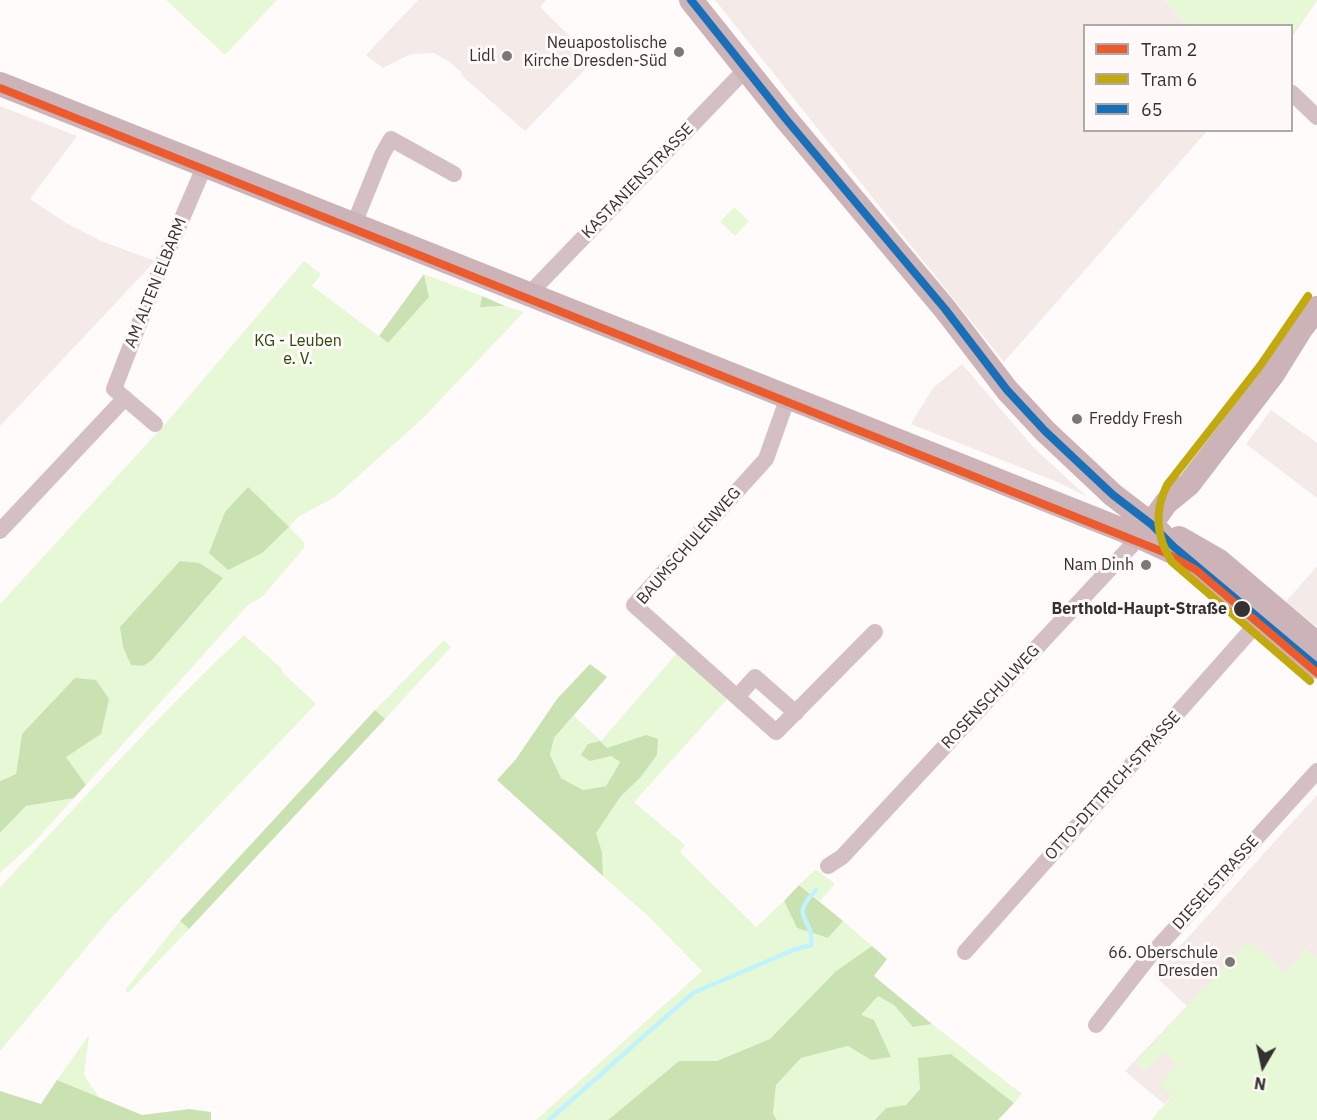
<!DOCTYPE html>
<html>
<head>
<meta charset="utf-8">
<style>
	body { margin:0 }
	#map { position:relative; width:1317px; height:1120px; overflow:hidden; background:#fefbfa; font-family:"IBM Plex Sans",sans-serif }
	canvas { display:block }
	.legend { position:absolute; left:1083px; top:24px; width:210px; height:108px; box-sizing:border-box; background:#fffaf9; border:2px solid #aeaaa9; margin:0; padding:8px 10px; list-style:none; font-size:18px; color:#343130 }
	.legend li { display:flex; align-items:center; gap:12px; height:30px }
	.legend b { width:30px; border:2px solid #aeaaa9 }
	.north { position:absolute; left:1233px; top:1036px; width:60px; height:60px; -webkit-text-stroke:4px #fffaf9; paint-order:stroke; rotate:189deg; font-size:16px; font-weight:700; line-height:24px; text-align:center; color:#343130 }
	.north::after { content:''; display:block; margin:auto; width:21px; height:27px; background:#343130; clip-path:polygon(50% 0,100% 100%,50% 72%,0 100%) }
</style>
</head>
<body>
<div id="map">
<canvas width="1317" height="1120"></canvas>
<ul class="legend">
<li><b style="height:8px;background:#eb5b2d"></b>Tram 2</li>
<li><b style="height:8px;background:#c2a90e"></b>Tram 6</li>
<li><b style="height:8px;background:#1a70b8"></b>65</li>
</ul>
<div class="north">N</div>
</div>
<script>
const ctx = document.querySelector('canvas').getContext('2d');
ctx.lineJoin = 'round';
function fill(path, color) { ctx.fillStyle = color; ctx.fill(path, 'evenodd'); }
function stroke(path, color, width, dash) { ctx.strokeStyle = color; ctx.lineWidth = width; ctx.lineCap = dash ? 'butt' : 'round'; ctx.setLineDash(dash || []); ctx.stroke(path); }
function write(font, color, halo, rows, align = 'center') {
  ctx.font = font + ' "IBM Plex Sans",sans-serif'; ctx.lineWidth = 6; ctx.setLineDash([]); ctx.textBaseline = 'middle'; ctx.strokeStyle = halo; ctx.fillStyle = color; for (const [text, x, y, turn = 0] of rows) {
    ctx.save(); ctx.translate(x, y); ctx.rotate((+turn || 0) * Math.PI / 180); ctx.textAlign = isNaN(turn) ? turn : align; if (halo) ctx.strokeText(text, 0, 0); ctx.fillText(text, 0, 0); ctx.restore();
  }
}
fill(new Path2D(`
	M418,0H546L540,7L594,60L525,131L461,75L462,73L450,62L434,53L411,54L383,68L366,55Z
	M715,0H1164L1187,25L1084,26V130L1207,131L1004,362Z
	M0,106L77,136L30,199L66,223L101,241L155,261L0,426Z
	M962,364L1034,448L1086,496L1055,481L911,424L933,388Z
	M1271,410L1317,443V498L1246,444Z
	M1317,566V627L1286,602Z
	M1317,795V959L1306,950L1164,1104L1125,1071L1187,1006L1154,975Z`), '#f4eae7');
fill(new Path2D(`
	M166,0H277L225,55Z
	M1164,0H1317V1L1292,37V26L1187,25Z
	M734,207L749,221L735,236L720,222Z
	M304,261L321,274L312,286L388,343L429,297L424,274L482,296L480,307L505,306L524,312L422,419L335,497L298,517L289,527L304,542V548L262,597L248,605L86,785L65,757L101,734H22L16,774L0,781V604L166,423Z
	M244,635L281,668L283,673L316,704L111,918L0,1051V887C81,802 158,715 244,635Z
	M444,640L451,647L385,719L375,710Z
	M677,653L728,698L634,802L685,845L680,852L756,927L784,901L797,928L828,938L843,921L872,946L836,971L770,1039L717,1061H679L608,1120H536L702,971L648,916L603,876L602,852L596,833L621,796L640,778L657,755L611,756L620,762L606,786L583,790L561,778L550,755L554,738L574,716L601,741Z
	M74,798L36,840L0,873V833L26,806Z
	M816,869L835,884L820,901L799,885Z
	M180,921L189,929L128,993L125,990Z
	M1248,940L1285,973L1306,950L1317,959V1120H1151L1172,1096L1159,1085L1177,1065L1163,1052L1145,1071L1135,1063Z
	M878,996L894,1005L913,1027L932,1024L1022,1094L1014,1103L951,1054L906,1105L886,1108L875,1120H777L773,1114L776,1085L801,1058L848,1046L871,1060L861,1015Z
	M89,1035L84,1075L100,1099L57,1080Z`), '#e7f8d6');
fill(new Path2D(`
	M424,274L429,297L388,343L379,336Z
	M482,296L505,306L480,307Z
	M248,487L289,527L262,553L228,570L209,553L225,512Z
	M180,561L199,563L223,578L152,660L143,666L131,665L123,647L120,627Z
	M590,664L607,677L554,738L550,755L561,778L583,790L606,786L620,762L611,756L590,761L581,755L588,744L600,741L607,748L646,735L658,739L657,755L640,778L621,796L596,833L602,852L603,876L497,780L516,759L557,699Z
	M75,678L96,680L109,699L101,734L66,757L86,785L74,798L26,806L0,833V781L16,774L22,734Z
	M375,710L385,719L189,929L180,921Z
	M799,885L843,921L828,938L797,928L784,901Z
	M872,946L887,959L874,976L932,1024L913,1027L894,1005L878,996L861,1015L874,1020L891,1057L871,1060L848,1046L801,1058L776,1085L773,1114L777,1120H608L679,1061H717L770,1039L836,971Z
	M951,1054L1014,1103L998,1120H875L886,1108L906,1105L920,1089L918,1058Z
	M57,1080L142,1115L189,1109L211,1112V1120H0V1091L41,1104Z`), '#cae2b1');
stroke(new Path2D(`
	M549,1120L693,993L793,950L811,945C815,917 787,920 816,890`), '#c0f3fd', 4.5);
stroke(new Path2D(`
	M1292,93L1317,117
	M354,224L382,155L391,139L454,174
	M529,294L746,69
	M788,397L766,459L634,605L776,732L875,632
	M155,424L114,389L161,267L205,165
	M0,531L125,398
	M737,697L755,677L796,713
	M828,866L842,857L1146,530
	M965,952L1261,619
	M1096,1025L1149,957L1317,771`), '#d4c0c3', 16);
stroke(new Path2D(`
	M691,0L785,118L945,309L1007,390L1045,431L1113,495L1151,524L1174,547L1317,667
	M0,84L1140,537L1190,560
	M1151,524L1166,503L1189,484L1273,374L1301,329L1317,308
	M1179,538L1219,561L1317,644`), '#cbb3b7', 24);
stroke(new Path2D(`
	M691,0L785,118L945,309L1007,390L1045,431L1113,495L1151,524L1174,547L1317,667`), '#1a70b8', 8);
stroke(new Path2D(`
	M0,88L1166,553L1196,570L1317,673`), '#eb5b2d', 8);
stroke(new Path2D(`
	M1308,296L1260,366L1167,485C1154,511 1156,537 1172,562L1310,681`), '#c2a90e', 8);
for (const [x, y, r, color] of [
	[679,52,6,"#7b7877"],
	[507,56,6,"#7b7877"],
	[1077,419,6,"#7b7877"],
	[1146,565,6,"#7b7877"],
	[1242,609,9,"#343130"],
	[1230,962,6,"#7b7877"]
]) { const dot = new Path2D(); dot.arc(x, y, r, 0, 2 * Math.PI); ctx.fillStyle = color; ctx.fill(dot); stroke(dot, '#fffaf9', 2); }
write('16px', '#343130', '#fffaf9', [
	["Neuapostolische",667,43],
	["Kirche Dresden-Süd",667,61],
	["Lidl",495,56],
	["Freddy Fresh",1089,419,"left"],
	["Nam Dinh",1134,565],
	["66. Oberschule",1218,953],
	["Dresden",1218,971]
], 'right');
write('16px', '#343130', '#fffaf9', [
	["KASTANIENSTRASSE",638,181,-46],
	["AM ALTEN ELBARM",156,283,-68],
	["BAUMSCHULENWEG",689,546,-49],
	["ROSENSCHULWEG",991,697,-47],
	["OTTO-DITTRICH-STRASSE",1113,786,-48],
	["DIESELSTRASSE",1216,883,-48]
]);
write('16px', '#2d4808', '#fffaf9', [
	["KG - Leuben",298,341],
	["e. V.",298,359]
]);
write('bold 16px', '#343130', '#fffaf9', [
	["Berthold-Haupt-Straße",1227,609]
], 'right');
</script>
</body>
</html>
